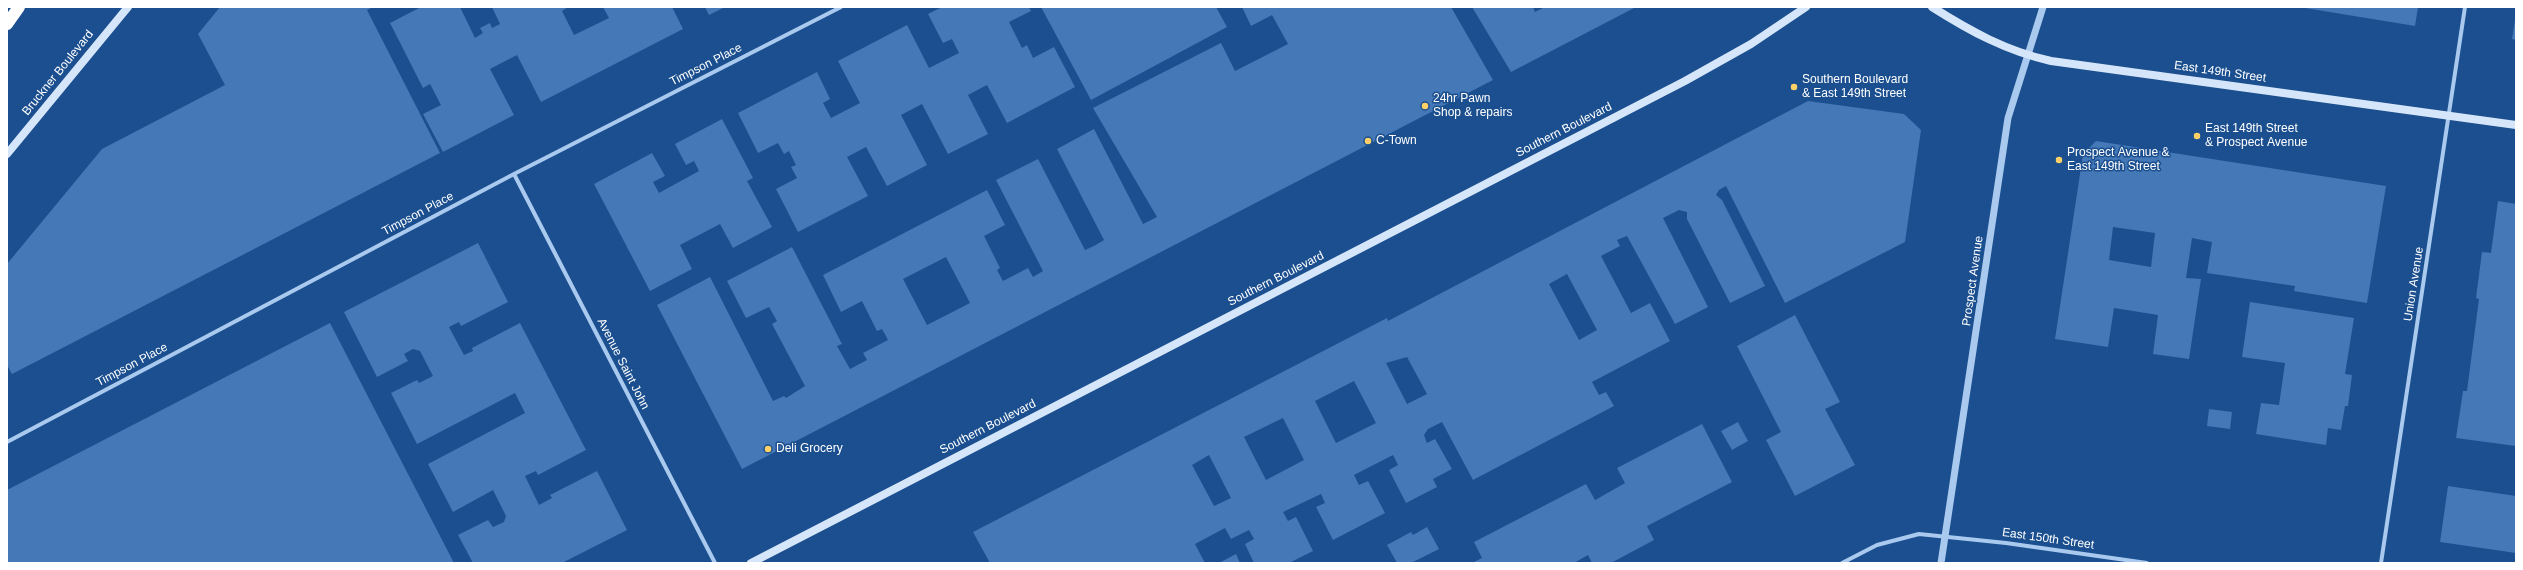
<!DOCTYPE html>
<html>
<head>
<meta charset="utf-8">
<style>
	body { margin:0 }
	#map { position:relative; width:2523px; height:570px; overflow:hidden; background:#1b4f8f; font-family:Arial,sans-serif }
	canvas { display:block }
	.frame { position:absolute; inset:0; border:8px solid #fff; pointer-events:none }
</style>
</head>
<body>
<div id="map">
<canvas width="2523" height="570"></canvas>
<div class="frame"></div>
</div>
<script>
const ctx = document.querySelector('canvas').getContext('2d');
ctx.lineJoin = 'round';
function fill(path, color) { ctx.fillStyle = color; ctx.fill(path, 'evenodd'); }
function stroke(path, color, width, dash) { ctx.strokeStyle = color; ctx.lineWidth = width; ctx.lineCap = dash ? 'butt' : 'round'; ctx.setLineDash(dash || []); ctx.stroke(path); }
function write(font, color, halo, rows, align = 'center') {
  ctx.font = font + ' Arial,sans-serif'; ctx.lineWidth = 3; ctx.setLineDash([]); ctx.textBaseline = 'middle'; ctx.strokeStyle = halo; ctx.fillStyle = color; for (const [text, x, y, turn = 0] of rows) {
    ctx.save(); ctx.translate(x, y); ctx.rotate((+turn || 0) * Math.PI / 180); ctx.textAlign = isNaN(turn) ? turn : align; if (halo) ctx.strokeText(text, 0, 0); ctx.fillText(text, 0, 0); ctx.restore();
  }
}
fill(new Path2D(`
	M220,7H373L367,10L440,153L12,374L7,365V264L102,149L225,85L198,34Z
	M421,7H460L475,38L483,33L480,28L490,23L492,28L500,24L492,7H568L562,11L574,35L609,18L603,7H672L683,29L541,102L517,55L490,69L514,115L443,152L423,114L441,105L430,84L423,88L390,23Z
	M705,7H725L709,15Z
	M942,7H1029L1031,11L1009,22L1022,48L1027,45L1033,58L1054,47L1075,87L1007,123L987,85L968,95L988,134L948,154L922,104L901,115L927,165L887,186L866,147L847,157L868,196L798,232L776,189L797,178L791,167L796,165L789,151L784,154L778,143L758,153L738,113L817,72L830,99L823,103L831,118L860,103L838,61L907,25L929,68L959,53L952,39L943,43L928,14Z
	M1041,7H1216L1227,27L1091,100Z
	M1242,7H1451L1493,80L742,469L657,305L710,277L773,401L784,396L786,398L805,386L772,324L777,321L769,307L746,318L727,281L792,247L842,344L837,346L850,369L867,360L863,353L888,340L882,329L877,331L862,301L841,312L823,275L987,190L1005,225L984,236L1000,268L997,270L1003,281L1028,268L1033,277L1043,271L996,180L1038,159L1085,250L1094,246L1104,240L1057,149L1094,129L1143,224L1157,217L1093,108L1221,43L1235,71L1288,44L1272,15L1251,26ZM946,257L970,303L927,325L903,279Z
	M1472,7H1533L1535,12L1545,7H1636L1511,72Z
	M2299,7H2418L2415,26Z
	M2515,20H2516V40L2512,39Z
	M1808,101L1904,114L1921,130L1905,242L1785,303L1726,186L1719,190L1716,195L1722,200L1765,286L1730,303L1687,219V212L1679,210L1663,218L1708,307L1675,324L1627,236L1617,240L1620,246L1601,256L1631,313L1650,303L1670,341L1592,382L1599,395L1606,392L1614,406L1473,480L1442,422L1428,429L1424,435L1427,443L1435,439L1452,469L1433,479L1437,487L1406,503L1389,470L1398,465L1393,455L1354,475L1359,485L1368,481L1385,513L1333,540L1316,507L1325,503L1321,494L1283,512L1288,521L1296,517L1313,551L1289,563H1254L1245,544L1254,539L1249,530L1231,539L1225,528L1195,544L1205,563H990L973,532L1387,318L1388,321ZM1567,274L1597,330L1579,340L1549,284ZM1407,357L1427,394L1407,404L1386,363ZM1354,381L1376,423L1336,443L1315,401ZM1283,418L1304,460L1266,480L1244,437ZM1209,455L1231,498L1214,506L1192,465Z
	M722,119L753,178L747,181L772,227L733,248L720,224L680,245L692,269L650,291L594,184L652,153L665,176L653,182L659,193L699,171L694,161L686,165L675,144Z
	M2096,141L2386,186L2367,303L2294,291L2295,286L2207,273L2212,242L2192,238L2186,278L2201,279L2189,359L2153,354L2158,315L2114,308L2108,347L2055,339L2083,154ZM2113,227L2155,233L2151,267L2109,260Z
	M2498,201L2516,204V446L2456,438L2463,391H2467L2479,299L2476,298L2482,252L2491,253Z
	M478,243L508,302L461,326L459,322L449,327L464,355L473,351L472,348L520,323L586,450L538,475L536,471L525,476L539,505L552,498L550,495L597,471L627,530L562,563H473L458,535L488,520L493,527L504,522L506,516L493,490L453,512L428,464L525,413L515,393L417,444L391,393L417,380L419,383L433,376L420,351L413,349L404,354L408,361L377,377L344,312Z
	M2250,302L2354,318L2345,374L2352,375L2348,406H2345L2341,430L2328,428L2326,445L2256,434L2261,403L2279,405L2285,363L2242,357Z
	M1795,315L1840,402L1825,409L1855,465L1795,496L1766,440L1781,432L1737,346Z
	M330,323L454,563H7V490Z
	M2209,409L2232,412L2230,429L2207,426Z
	M1738,422L1748,441L1732,450L1721,431Z
	M1702,424L1732,482L1647,526L1654,540L1611,563H1592L1588,555L1574,563H1472L1482,558L1474,542L1586,484L1595,500L1597,499L1625,483L1617,468Z
	M2448,486L2516,496V553L2440,542Z
	M1427,527L1439,549L1411,563H1397L1387,545L1411,532L1413,535Z
	M1236,554L1240,563H1219Z`), '#4478b7');
stroke(new Path2D(`
	M514,174L715,563
	M7,442L514,174L841,7
	M1842,563L1877,545L1919,534L2006,543L2147,563
	M2381,563L2465,7`), '#a9c9ee', 4);
stroke(new Path2D(`
	M1941,563L2008,118L2043,7`), '#a9c9ee', 7);
stroke(new Path2D(`
	M1932,7C1970,31 2006,51 2051,61L2516,125
	M7,154L128,7
	M751,563L1685,81L1751,44L1806,7`), '#d6e6fa', 8);
stroke(new Path2D(`
	M7,24L19,7`), '#fff', 12);
for (const [x, y, r, color] of [
	[1794,87,4,"#ffd166"],
	[1425,106,4,"#ffd166"],
	[2197,136,4,"#ffd166"],
	[1368,141,4,"#ffd166"],
	[2059,160,4,"#ffd166"],
	[768,449,4,"#ffd166"]
]) { const dot = new Path2D(); dot.arc(x, y, r, 0, 2 * Math.PI); ctx.fillStyle = color; ctx.fill(dot); stroke(dot, '#1b4f8f', 1.5); }
write('12px', '#fff', '#1b4f8f', [
	["Timpson Place",706,65,-27],
	["East 149th Street",2220,72,8],
	["Bruckner Boulevard",58,73,-51],
	["Southern Boulevard",1564,130,-27],
	["Timpson Place",418,214,-28],
	["Southern Boulevard",1276,279,-27],
	["Prospect Avenue",1973,281,-82],
	["Union Avenue",2414,284,-81],
	["Avenue Saint John",623,364,63],
	["Timpson Place",132,365,-28],
	["Southern Boulevard",988,427,-27],
	["East 150th Street",2048,539,8]
]);
write('12px', '#fff', '#1b4f8f', [
	["Southern Boulevard",1802,80],
	["& East 149th Street",1802,94],
	["24hr Pawn",1433,99],
	["Shop & repairs",1433,113],
	["East 149th Street",2205,129],
	["& Prospect Avenue",2205,143],
	["C-Town",1376,141],
	["Prospect Avenue &",2067,153],
	["East 149th Street",2067,167],
	["Deli Grocery",776,449]
], 'left');
</script>
</body>
</html>
